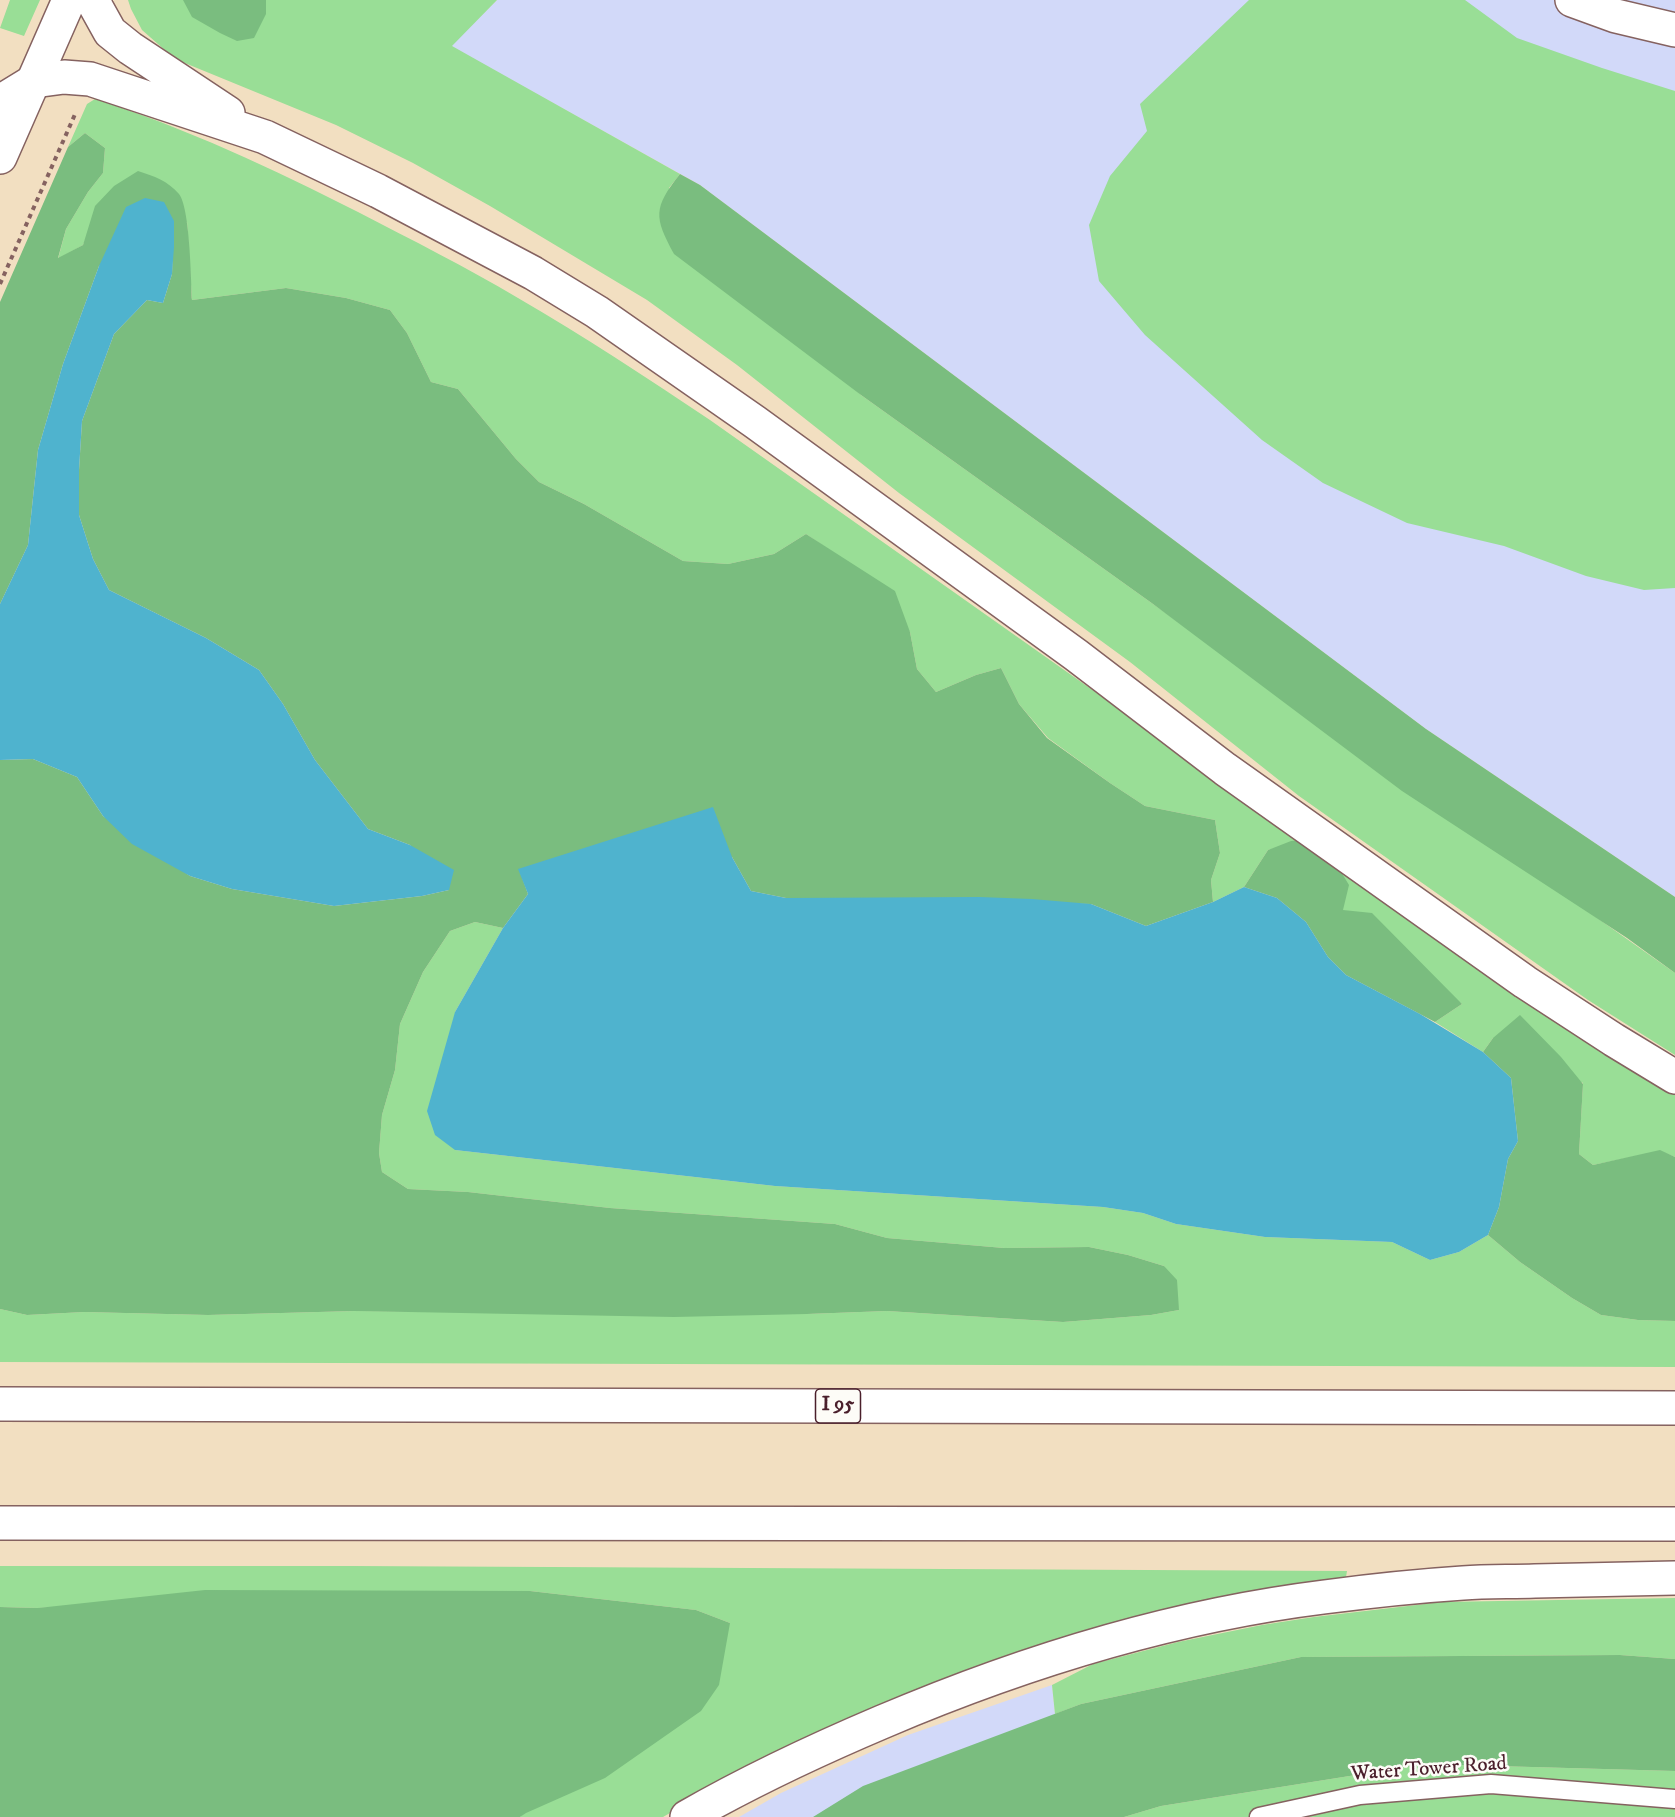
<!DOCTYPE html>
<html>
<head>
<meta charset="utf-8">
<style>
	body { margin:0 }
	canvas { display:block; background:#f2dfc1 }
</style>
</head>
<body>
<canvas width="1675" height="1817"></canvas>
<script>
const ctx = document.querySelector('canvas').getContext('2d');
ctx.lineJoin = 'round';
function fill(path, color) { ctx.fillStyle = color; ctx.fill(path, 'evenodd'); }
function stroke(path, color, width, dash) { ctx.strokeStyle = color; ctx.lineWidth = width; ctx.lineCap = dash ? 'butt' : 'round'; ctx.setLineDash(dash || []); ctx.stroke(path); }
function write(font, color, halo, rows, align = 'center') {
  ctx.font = font + ' "IM FELL DW Pica",serif'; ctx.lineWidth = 5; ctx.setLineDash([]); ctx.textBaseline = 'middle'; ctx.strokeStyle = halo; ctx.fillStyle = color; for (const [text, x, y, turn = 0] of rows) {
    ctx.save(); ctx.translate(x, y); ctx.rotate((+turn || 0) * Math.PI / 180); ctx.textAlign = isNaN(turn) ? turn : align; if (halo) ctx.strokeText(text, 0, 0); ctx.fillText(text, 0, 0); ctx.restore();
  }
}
fill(new Path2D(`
	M497,0H1675V897L1426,729L700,185L451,46Z
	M1052,1685L1066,1817H739L781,1793L908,1735Z`), '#d2d9f9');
fill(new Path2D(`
	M10,0H40L24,36L0,28Z
	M128,0H497L452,46L680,174L669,188L861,395L1153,604L1675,973V1055L1588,1000L1299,796L1130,662L899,493L737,365L647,300L490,206L413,163L336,125L175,59L142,30L131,9Z
	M1249,0H1465L1517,38L1602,68L1675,91V588L1644,590L1586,576L1504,546L1407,523L1323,483L1262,440L1145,335L1099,281L1089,225L1110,176L1147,131L1140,104Z
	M95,99C186,128 273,169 358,212C412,240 466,267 518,298C584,336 647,378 710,420L1305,840L1268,850L1244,887L1213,902L1211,880L1220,853L1215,820L1145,806L1110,783L1048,738L1019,704L1001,668L976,675L936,692L917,669L910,632L843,559L806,534L774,554L728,564L683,561L584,504L539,482L516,459L458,389L431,382L407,333L390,310L346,298L286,288L192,300L187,222L89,231L83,245L58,259L66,229L88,192L103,173L105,148L85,133L68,147L87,104Z
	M1336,862L1675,1091V1157L1660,1151L1593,1165L1579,1154L1583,1083L1493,1038L1483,1052L1435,1022L1462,1004L1342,911Z
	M475,922L503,928L455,1012V1150L775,1186L1103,1207L1143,1213L1176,1224L1265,1237L1392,1242L1430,1260L1459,1252L1488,1235L1520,1262L1572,1298L1601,1315L1638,1320L1675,1321V1367L0,1362V1309L27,1315L84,1312L208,1315L355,1311L807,1314L887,1311L1063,1322L1151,1315L1179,1310L1164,1266L1128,1255L1089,1247L1004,1248L887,1238L835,1224L610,1208L468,1192L408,1189L382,1172L379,1153L382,1115L395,1070L400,1024L423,972L450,931Z
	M0,1566H352L1347,1571L1345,1583L738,1774L663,1817H520L730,1623L696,1610L530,1591L38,1608L0,1607Z
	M1675,1598V1659L1620,1655L1301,1657L1081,1704L1055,1714L1052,1685L1093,1664L1178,1642L1262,1625L1314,1617L1442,1602Z
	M1425,1764L1675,1771V1817H1124L1161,1806Z`), '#99de96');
fill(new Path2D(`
	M183,0H266V14L254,38L237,41L220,33L192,17Z
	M85,133L105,148L103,173L88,192L66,229L58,258L83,245L95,206L114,186L138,171C154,176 168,181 179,194C190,208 191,279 192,300L286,288L346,298L390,310L407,333L431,382L458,389L516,459L539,482L584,504L683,561L728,564L774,554L806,534L895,591L910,632L917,669L936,692L976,675L1001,668L1019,704L1047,738L1110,783L1145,806L1215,820L1220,853L1211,880L1213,902L1146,926L1091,904L786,898L751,891L732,857L519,869L528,894L503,928L475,922L450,931L423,972L400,1024L395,1070L382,1115L379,1153L382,1172L408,1189L468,1192L610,1208L835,1224L887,1238L1004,1248L1089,1247L1128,1255L1164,1266L1177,1280L1179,1310L1151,1315L1063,1322L887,1311L807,1314L674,1317L355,1311L208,1315L84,1312L27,1315L0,1309V760L33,759L77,777L103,816L190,876L232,889L334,906L422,896L449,890L410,845L368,829L315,760L283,704L259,670L206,638L109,590L93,559L79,515V470L82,421L114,334L147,300L163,303L172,274L174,221L99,266L63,364L38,450L28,545L0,604V302L68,147Z
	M680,174L700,185L1426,729L1675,897V973L1627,938L1402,791L1153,604L861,395L674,254C654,217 653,208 680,174Z
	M1305,840L1335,862L1349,885L1343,910L1372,913L1462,1004L1435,1022L1346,975L1328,957L1306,922L1277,898L1244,887L1268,850L1291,841Z
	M1520,1015L1561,1057L1583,1084L1579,1154L1593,1165L1660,1150L1675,1157V1321L1638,1320L1601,1315L1572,1298L1520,1262L1488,1235L1499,1207L1508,1159L1518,1141L1511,1078L1483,1052L1493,1038Z
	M205,1590L530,1591L696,1610L730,1623L719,1685L701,1711L605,1778L526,1813L520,1817H0V1607L38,1608Z
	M1620,1655L1675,1659V1771L1425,1764L1161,1806L1124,1817H813L863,1786L1081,1704L1301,1657Z`), '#7abd7f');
fill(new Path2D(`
	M145,198L164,202L174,221V247L172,274L163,303L147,300L114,334L82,421L79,470V515L93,559L109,590L206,638L259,670L283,704L315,760L368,829L410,845L454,870L449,890L422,896L334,906L232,889L190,876L132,844L103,816L77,777L33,759L0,760V604L28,545L38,450L63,364L99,266L126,207Z
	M713,807L732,857L751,891L786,898L979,897L1032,899L1091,904L1146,926L1213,902L1244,887L1277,898L1306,922L1328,957L1346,975L1420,1014L1483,1052L1511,1078L1518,1141L1508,1159L1499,1207L1488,1235L1459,1252L1430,1260L1392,1242L1265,1237L1176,1224L1143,1213L1103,1207L775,1186L455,1150L435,1135L427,1111L455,1012L503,928L528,894L518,869Z`), '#4fb3ce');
const service = new Path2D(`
	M1259,1817L1360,1795L1491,1784L1675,1799`);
const minor = new Path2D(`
	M1572,0L1616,16L1675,30`);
const primary = new Path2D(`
	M0,157L69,0`);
const motorway = new Path2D(`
	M95,0V5L110,32L130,48L228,113
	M0,102L34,81L64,77L90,79L265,137L378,191L533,273L597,312L755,422L1076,655L1225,769L1525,982L1614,1040L1675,1077
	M0,1404L1675,1408
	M0,1523L1675,1524
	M687,1817C750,1781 816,1750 882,1722C1023,1662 1171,1616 1324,1597C1370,1591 1417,1586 1463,1583C1487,1581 1511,1582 1535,1581C1582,1580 1628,1579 1675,1578`);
stroke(service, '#856260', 21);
stroke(minor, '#856260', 36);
stroke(primary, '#856260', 36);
stroke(motorway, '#856260', 36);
stroke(new Path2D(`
	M0,284L76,112`), '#856260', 4, [4.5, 4.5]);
stroke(service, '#fff', 18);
stroke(minor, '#fff', 33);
stroke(primary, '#fff', 33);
stroke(motorway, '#fff', 33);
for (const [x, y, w] of [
	[838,1406,45]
]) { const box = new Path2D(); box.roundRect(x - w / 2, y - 17, w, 34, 4.5); ctx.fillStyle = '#fdfcf7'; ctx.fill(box); stroke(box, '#4a1f2b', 1.5); }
write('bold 20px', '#4a1f2b', null, [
	["I 95",838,1406]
]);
write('21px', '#4a1f2b', '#fdfcf7', [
	["Water Tower Road",1429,1770,-4]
]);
</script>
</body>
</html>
